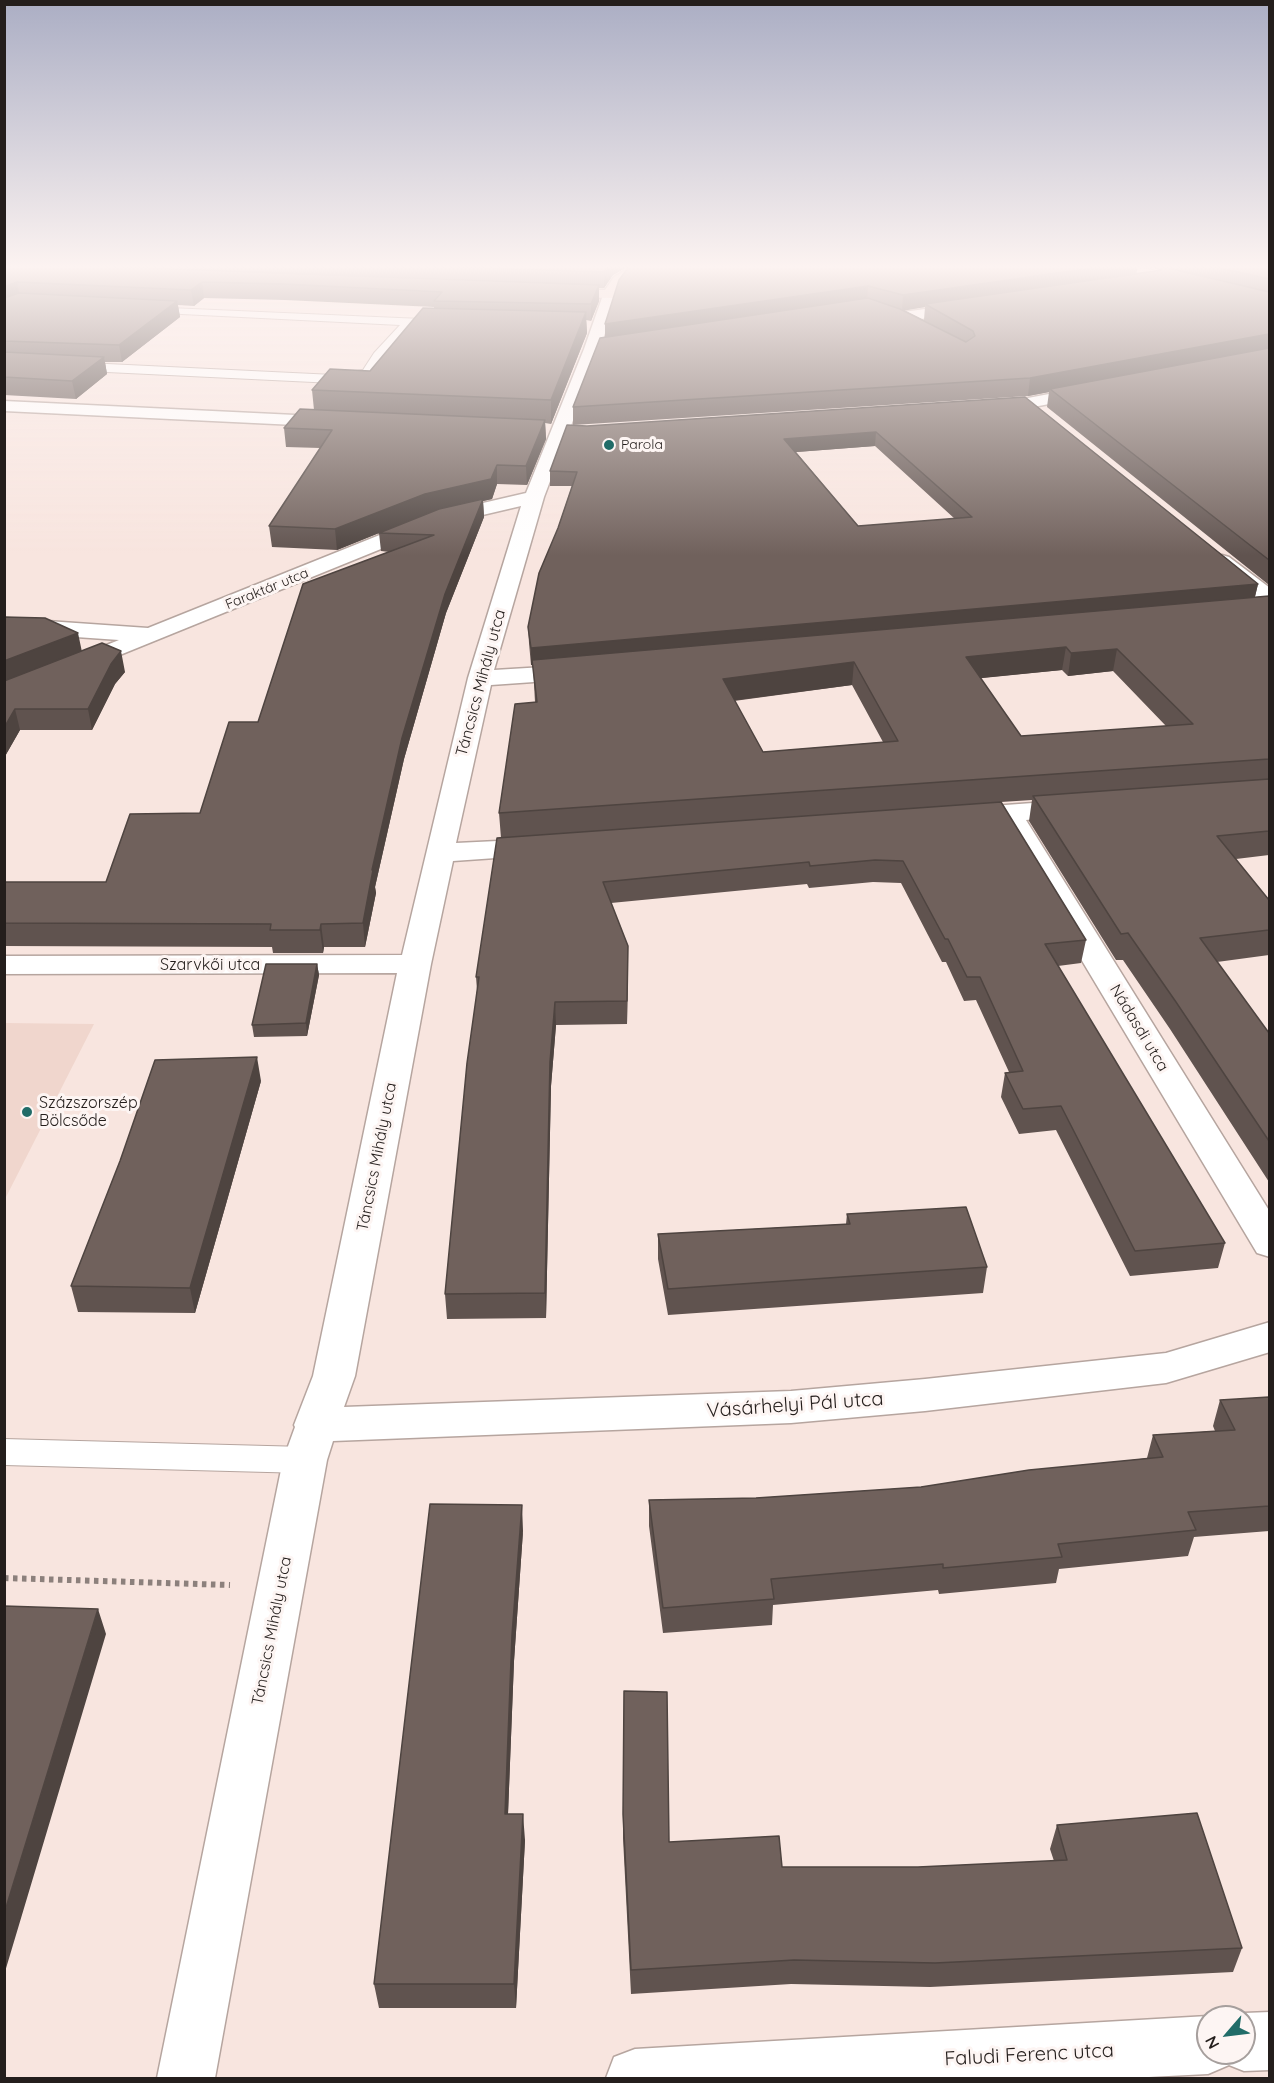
<!DOCTYPE html>
<html>
<head>
<meta charset="utf-8">
<style>
	body { margin:0 }
	#map { position:relative; width:1274px; height:2083px; overflow:hidden; background:#f8e5df; font-family:Quicksand,sans-serif }
	canvas { display:block }
	.frame { position:absolute; inset:0; border:6px solid #241e1c; pointer-events:none }
	.north { position:absolute; left:1196px; top:2005px; width:60px; height:60px; box-sizing:border-box; background:#fdf5f3; border:2px solid #a69f9d; border-radius:50%; rotate:242deg; font-size:16px; font-weight:700; line-height:24px; text-align:center; color:#241e1c }
	.north::after { content:''; display:block; margin:auto; width:21px; height:27px; background:#216c68; clip-path:polygon(50% 0,100% 100%,50% 72%,0 100%) }
</style>
</head>
<body>
<div id="map">
<canvas width="1274" height="2083"></canvas>
<div class="frame"></div>
<div class="north">N</div>
</div>
<script>
const ctx = document.querySelector('canvas').getContext('2d');
ctx.lineJoin = 'round';
function fill(path, color) { ctx.fillStyle = color; ctx.fill(path, 'evenodd'); }
function stroke(path, color, width, dash) { ctx.strokeStyle = color; ctx.lineWidth = width; ctx.lineCap = dash ? 'butt' : 'round'; ctx.setLineDash(dash || []); ctx.stroke(path); }
function write(font, color, halo, rows, align = 'center') {
  ctx.font = font + ' Quicksand,sans-serif'; ctx.lineWidth = 6; ctx.setLineDash([]); ctx.textBaseline = 'middle'; ctx.strokeStyle = halo; ctx.fillStyle = color; for (const [text, x, y, turn = 0] of rows) {
    ctx.save(); ctx.translate(x, y); ctx.rotate((+turn || 0) * Math.PI / 180); ctx.textAlign = isNaN(turn) ? turn : align; if (halo) ctx.strokeText(text, 0, 0); ctx.fillText(text, 0, 0); ctx.restore();
  }
}
fill(new Path2D(`
	M5,1023L94,1024L5,1199L4,1023Z`), '#f0d6cd');
const lane = new Path2D(`
	M146,307L445,320L451,324L445,328L413,326L383,358L372,376L334,383L4,367V359L334,375L363,370L374,353L400,325L142,312L140,310Z
	M4,1439L305,1447L317,1451L322,1460L317,1469L305,1473L4,1465Z`);
const street = new Path2D(`
	M610,291L617,295L600,349L544,497L494,670L577,665L585,667L589,672L585,677L577,679L491,685L456,843L539,839L549,841L553,847L549,853L539,855L453,861L431,964L355,1376L344,1407L791,1391L925,1379L1166,1353L1270,1322V1352L1166,1383L925,1411L791,1423L333,1441L327,1460L215,2078H157L283,1460L295,1427L294,1425L313,1376L397,973L4,974V956L402,955L468,678L521,506L440,525L4,702V686L119,640L4,632V618L148,628L427,516L526,493L584,349L603,295Z
	M970,303L977,307L975,310L903,322L895,317L903,312Z
	M1091,386L1097,387L1099,391L1097,395L1028,408L988,410L982,409L979,405L982,401L988,400L1028,398Z
	M4,401L337,417L343,418L346,422L343,426L337,427L4,411Z
	M1222,555L1229,557L1270,588V605L1262,604L1215,565L1211,561L1215,557Z
	M1074,800L1084,802L1088,808L1084,814L1026,820L1270,1212V1257L1257,1253L999,822L964,824L954,822L950,816L954,810L964,808Z
	M1270,2012V2070L1244,2071L1229,2065L1208,2074L1129,2078H606L614,2057L635,2049L1208,2016L1210,2017H1208V2053H1244V2017H1235L1244,2013Z`);
const secondary = new Path2D(`
	M635,265H651L625,283L615,298L555,297L548,293L555,289L605,290L614,277Z
	M1109,265H1131L1270,298V307L1111,268Z`);
stroke(lane, '#b6a59f', 2);
stroke(street, '#b6a59f', 3);
stroke(secondary, '#b6a59f', 3);
stroke(new Path2D(`
	M4,1578L230,1585`), '#8c807c', 6, [4.5, 4.5]);
fill(lane, '#fff');
fill(street, '#fff');
fill(secondary, '#f4dfd8');
fill(new Path2D(`
	M4,265H631L613,275L604,288H599V301L591,321L586,320L587,333L551,424L545,423L546,439L527,485L497,484L492,499L483,501L484,517L446,613L404,759L375,887L376,893L365,947H324L323,953H273L272,947L4,946V882H106L200,813L258,722L389,552L381,551L379,533L426,514L337,550L272,547L269,526L320,448L286,447L284,428L314,410L312,390L370,371L434,309V307L285,300L204,298L194,306L178,305L180,317L122,362H105L107,374L76,399L4,395Z
	M633,265L1136,273L1161,270L1139,265H1269V585L1047,407L1049,392L1028,396L573,425V407L605,337ZM925,307L924,320L904,310Z
	M1025,397L1258,584L1255,597L1269,596V855L1236,859L1269,900V955L1217,962L1269,1033V1182L1170,1029L1123,960H1116L1029,821L1032,800L1001,802L1086,940L1081,963L1058,966L1225,1243L1218,1268L1130,1276L1056,1130L1019,1134L1001,1097L1005,1073L1009,1072L976,1000L964,1001L946,962H942L901,883L873,882L809,888L807,884L611,903L628,946L627,1024L556,1025L551,1086L546,1318L447,1319L445,1294L477,990L476,977L501,838L499,813L535,702L533,665H531L529,643L528,627L558,528L572,486H550V471L587,426ZM875,446L955,519L858,526L796,452ZM1062,670L1068,676L1113,671L1166,726L1021,736L980,678ZM852,685L883,742L763,752L734,701Z
	M4,617L81,651L125,672L115,684L92,730H20L4,758Z
	M317,964L319,975L307,1036L254,1037L252,1025Z
	M261,1081L195,1313L78,1312L71,1286Z
	M847,1214L987,1267L983,1293L668,1315L658,1259V1234L846,1224Z
	M1269,1397V1531L1194,1537L1188,1556L1059,1569L1056,1583L939,1594L938,1590L773,1605L772,1625L663,1633L649,1526V1500L756,1498L921,1487L1147,1458L1153,1435L1215,1431L1213,1426L1220,1400Z
	M523,1531L514,1661L508,1814L525,1840L516,2008H379L374,1984Z
	M623,1814L669,1842L782,1867H918L1054,1861L1050,1849L1057,1825L1242,1948L1233,1972L930,1987L791,1984L631,1994L623,1838Z`), '#60534f');
fill(new Path2D(`
	M609,265H631L613,275L604,288V272Z
	M1114,265H1138L1136,276L925,304V307L902,311L903,295Z
	M17,282L20,298L4,304V287Z
	M202,282L204,298L194,306L191,290Z
	M599,285V301L591,321V304Z
	M868,286L867,302L605,340V324Z
	M177,301L180,317L122,362L119,345Z
	M586,312L587,333L551,424V400Z
	M1269,334V351L1050,389L1049,392L1028,396L1030,378Z
	M104,357L107,374L76,399L72,381Z
	M545,420L546,439L527,485L526,466Z
	M876,432L875,446L784,453V439Z
	M497,465V484L492,499L483,501L484,517L446,613L404,759L375,887L376,893L365,947L363,923L372,870L402,738L445,594L426,514L337,550L335,529Z
	M1258,584L1254,600L531,665V648Z
	M78,633L82,652L4,683V661Z
	M1066,647L1062,670L963,680L966,657Z
	M1117,649L1113,671L1068,676L1071,653Z
	M121,651L125,672L115,684L92,730L88,709L111,664Z
	M854,662L852,685L722,702L723,679Z
	M15,709L20,730L4,758V728Z
	M321,924L324,947L323,953L320,930Z
	M628,946V969L627,1024V1001Z
	M317,964L319,975L307,1036L306,1023Z
	M555,1002L556,1025L551,1086L546,1318L545,1293L550,1062Z
	M257,1057L261,1081L195,1313L190,1288Z
	M522,1505L523,1531L514,1661L507,1839L505,1814L512,1635Z
	M98,1609L106,1634L4,1975V1914Z
	M523,1814L525,1840L516,2008L514,1984Z`), '#4e4440');
const building = new Path2D(`
	M4,265H68L599,285L591,304L434,301L442,292L283,284L202,282L191,290L17,282L4,287Z
	M399,265H609L604,272Z
	M633,265H1114L903,295L868,286L605,324L619,280L627,269Z
	M1206,265H1269V279Z
	M1164,267L1269,292V334L1030,378L573,407L600,338L868,298L900,309L966,342L975,336L973,331L925,304L1162,270Z
	M19,293L177,301L119,345L4,341V298Z
	M423,308L586,312L551,400L312,390L330,369L370,371Z
	M1269,348V560L1050,389Z
	M4,352L104,357L72,381L4,377Z
	M1025,397L1258,584L531,648L528,627L539,573L558,528L577,472L550,471L567,425L587,426ZM876,432L972,517L858,526L784,439Z
	M300,409L545,420L526,466L497,465L491,479L425,494L335,529L269,526L332,430L284,428Z
	M483,499L445,594L402,738L372,870H373L363,923L321,924L320,930H270L271,924L4,923V882H106L130,814L200,813L229,722H258L303,584L434,535L379,533L439,509Z
	M1269,596V759L499,813L515,704L537,702L532,660ZM1066,647L1071,653L1117,649L1193,724L1021,736L966,657ZM854,662L898,741L763,752L723,679Z
	M4,617L45,618L78,633L4,661Z
	M102,643L121,651L111,664L88,709H15L4,728V681Z
	M1269,779V831L1217,836L1269,900V930L1200,938L1269,1033V1141L1176,1002L1128,933L1121,934L1033,796Z
	M1001,802L1086,940L1045,944L1225,1243L1135,1251L1061,1106L1023,1109L1005,1073L1023,1071L980,977H967L948,939H945L903,861L875,860L810,866L809,862L603,882L628,946L627,1001L555,1002L550,1062L545,1293L445,1294L467,1063L479,977H476L497,838Z
	M266,964H317L306,1023L252,1025Z
	M257,1057L190,1288L71,1286L120,1161L155,1060Z
	M966,1207L987,1267L668,1289L658,1234L850,1224L847,1214Z
	M1269,1397V1506L1188,1512L1196,1530L1058,1544L1062,1557L943,1568V1564L771,1579L774,1599L663,1608L649,1500L756,1498L921,1487L1029,1470L1163,1457L1153,1435L1235,1430L1220,1400Z
	M430,1504L522,1505L512,1635L505,1814H523L514,1984H374Z
	M4,1606L98,1609L4,1914Z
	M624,1691L667,1692L669,1842L779,1836L782,1867H918L1067,1860L1057,1825L1197,1813L1242,1948L935,1963L794,1960L631,1970L623,1814Z`);
fill(building, '#70615c');
stroke(building, '#4e4440', 1.5);
const sky = ctx.createLinearGradient(0, 0, 0, 556);
sky.addColorStop(0, '#abaec4');
sky.addColorStop(0.48, '#fcf3f1');
sky.addColorStop(1, '#fcf3f100');
ctx.fillStyle = sky;
ctx.fillRect(0, 0, 1274, 556);
for (const [x, y, r, color] of [
	[609,445,6,"#216c68"],
	[27,1112,6,"#216c68"]
]) { const dot = new Path2D(); dot.arc(x, y, r, 0, 2 * Math.PI); ctx.fillStyle = color; ctx.fill(dot); stroke(dot, '#fdf5f3', 2); }
write('14px', '#241e1c', '#fdf5f3', [
	["Parola",621,445]
], 'left');
write('14px', '#241e1c', '#fdf5f3', [
	["Faraktár utca",267,589,-22]
]);
write('16px', '#241e1c', '#fdf5f3', [
	["Táncsics Mihály utca",481,683,-75],
	["Szarvkői utca",210,965],
	["Nádasdi utca",1139,1028,59],
	["Táncsics Mihály utca",377,1157,-79],
	["Táncsics Mihály utca",272,1631,-79]
]);
write('16px', '#241e1c', '#fdf5f3', [
	["Százszorszép",39,1103],
	["Bölcsőde",39,1121]
], 'left');
write('20px', '#241e1c', '#fdf5f3', [
	["Vásárhelyi Pál utca",795,1405,-4],
	["Faludi Ferenc utca",1029,2055,-3]
]);
</script>
</body>
</html>
